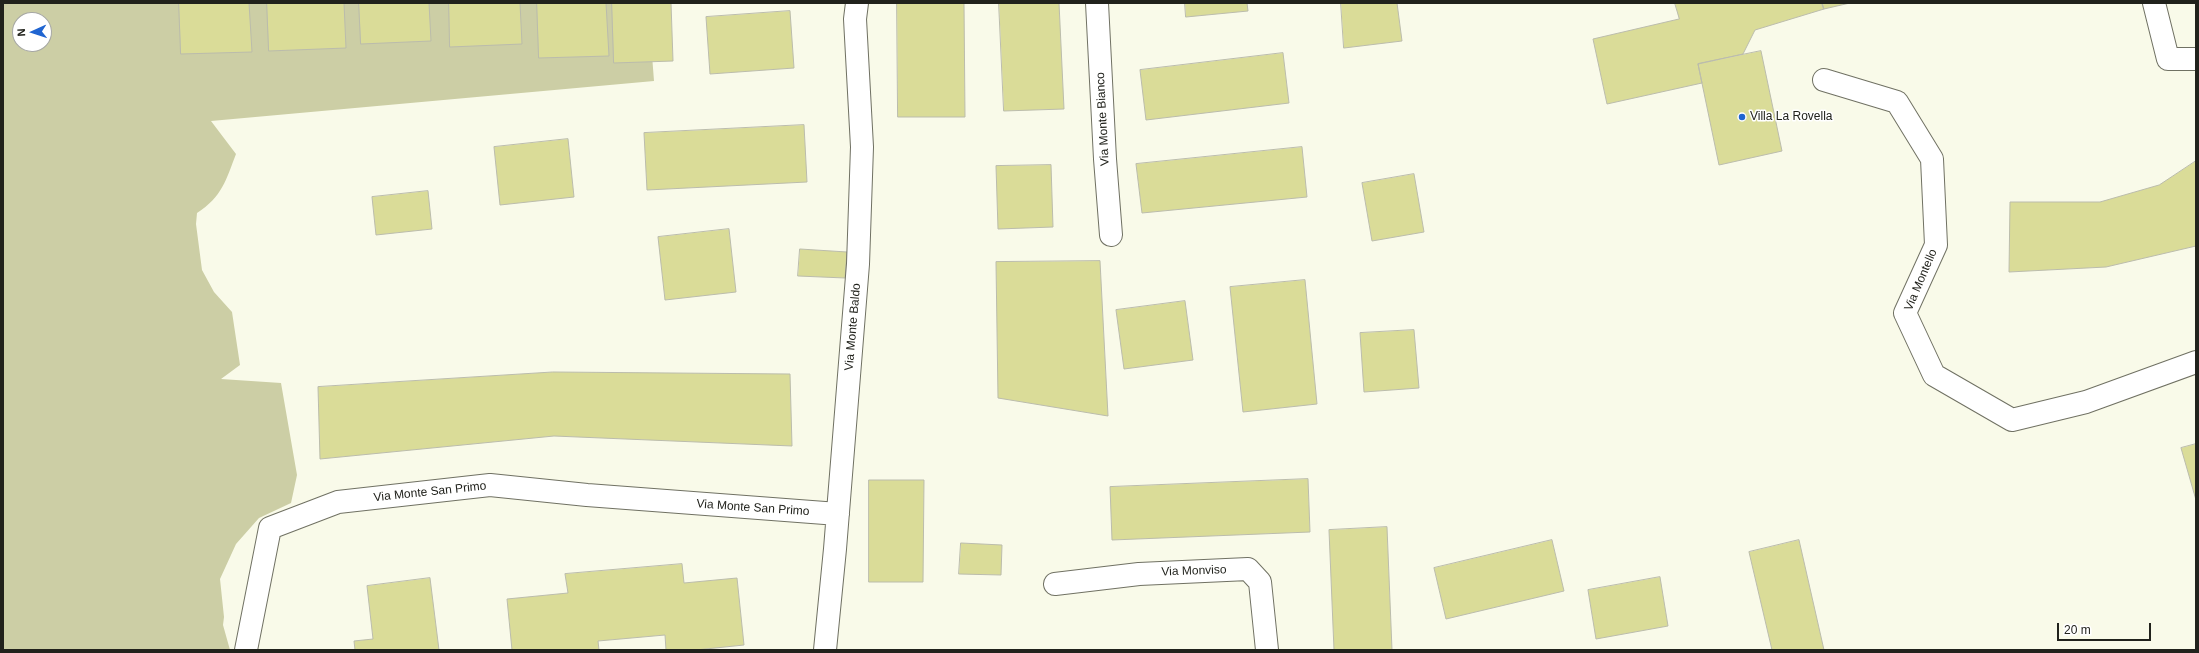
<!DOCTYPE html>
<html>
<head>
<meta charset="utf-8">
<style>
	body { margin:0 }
	#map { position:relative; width:2199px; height:653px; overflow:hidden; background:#f9fae9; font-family:Helvetica,sans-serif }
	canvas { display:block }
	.frame { position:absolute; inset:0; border:4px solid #21221c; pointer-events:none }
	.north { position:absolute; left:12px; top:12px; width:40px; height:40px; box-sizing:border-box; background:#fff; border:1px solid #a6a7a4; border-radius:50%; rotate:267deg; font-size:11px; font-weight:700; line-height:16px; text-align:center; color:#21221c }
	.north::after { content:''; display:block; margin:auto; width:14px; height:18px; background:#2065d1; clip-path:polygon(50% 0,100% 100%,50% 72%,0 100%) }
	.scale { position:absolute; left:2057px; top:623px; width:94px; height:18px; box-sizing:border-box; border:2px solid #21221c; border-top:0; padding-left:5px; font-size:12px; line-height:14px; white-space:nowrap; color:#21221c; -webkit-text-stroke:3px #fff; paint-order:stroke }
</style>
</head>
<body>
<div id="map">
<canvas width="2199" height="653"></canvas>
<div class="frame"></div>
<div class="north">N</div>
<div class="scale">20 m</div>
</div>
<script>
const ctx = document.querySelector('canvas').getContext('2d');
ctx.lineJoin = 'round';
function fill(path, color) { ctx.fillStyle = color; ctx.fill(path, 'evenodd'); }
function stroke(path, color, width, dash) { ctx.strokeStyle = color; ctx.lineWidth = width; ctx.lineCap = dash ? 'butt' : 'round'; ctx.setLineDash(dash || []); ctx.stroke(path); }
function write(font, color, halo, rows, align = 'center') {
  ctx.font = font + ' Helvetica,sans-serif'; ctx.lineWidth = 3; ctx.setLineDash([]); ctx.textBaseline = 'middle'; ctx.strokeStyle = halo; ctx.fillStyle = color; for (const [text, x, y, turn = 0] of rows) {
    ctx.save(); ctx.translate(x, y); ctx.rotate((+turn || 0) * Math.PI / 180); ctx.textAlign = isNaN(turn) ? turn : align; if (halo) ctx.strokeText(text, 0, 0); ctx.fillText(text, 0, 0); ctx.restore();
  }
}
fill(new Path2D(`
	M3,3H648L654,81L211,121L236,154C226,180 222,197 197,213L196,224L202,270L214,292L232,312L240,365L221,379L281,383L297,475L291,503L259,518L236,544L220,579L224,617L223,625L230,650H3ZM20,20H44V44H20Z`), '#cccea5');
const building = new Path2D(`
	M179,3H249L252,52L181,54Z
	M267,3H344L346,48L269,51Z
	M359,3H429L431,41L361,44Z
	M449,3H520L522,44L450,47Z
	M537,3H606L609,56L539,58Z
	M612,3H671L673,61L614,63Z
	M897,3H964L965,117H898Z
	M999,3H1059L1064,109L1004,111Z
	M1185,3H1247L1248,11L1186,17Z
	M1341,3H1397L1402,41L1344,48Z
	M1675,3H1822L1824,9L1755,30L1743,54L1698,64L1702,83L1607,104L1593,39L1679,19Z
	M1822,3H1850L1824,9Z
	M790,11L794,68L710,74L706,17Z
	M1761,51L1782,151L1719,165L1698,64Z
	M1283,53L1289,103L1146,120L1140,70Z
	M804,125L807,182L647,190L644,133Z
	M568,139L574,197L500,205L494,147Z
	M1302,147L1307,197L1142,213L1136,164Z
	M2196,161V246L2106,267L2009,272L2010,202H2100L2159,185Z
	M1051,165L1053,227L998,229L996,166Z
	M1414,174L1424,232L1372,241L1362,183Z
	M428,191L432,229L376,235L372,197Z
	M729,229L736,292L665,300L658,237Z
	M800,249L847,252L845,278L798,276Z
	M1100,261L1108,416L998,398L996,262Z
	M1305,280L1317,404L1243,412L1230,287Z
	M1185,301L1193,360L1124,369L1116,310Z
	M1414,330L1419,388L1364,392L1360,333Z
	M553,372L790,374L792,446L554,436L320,459L318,387Z
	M2196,444V500L2181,448Z
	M1308,479L1310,532L1112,540L1110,487Z
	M869,480H924L923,582H869Z
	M1387,527L1392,650H1334L1329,530Z
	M1552,540L1564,591L1446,619L1434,568Z
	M1799,540L1824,650H1772L1749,552Z
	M961,543L1002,545L1001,575L959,574Z
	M682,564L684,583L737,578L744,645L696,650H666L665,635L598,641L599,650H512L507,599L568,593L565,574Z
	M1660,577L1668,626L1596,639L1588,590Z
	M430,578L439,650H355L354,641L373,639L367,586Z`);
fill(building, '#dadc98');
stroke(building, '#bbbcac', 1);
const street = new Path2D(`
	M1097,3L1105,159L1111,235
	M2154,3L2168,59H2196
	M1824,80L1897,102L1932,159L1936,245L1905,313L1934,375L2012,420L2086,402L2196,362
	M1055,584L1139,574L1248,569L1260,582L1267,650
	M246,650L270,528L338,502L490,485L587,495L838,514
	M825,650L835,549L858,264L862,147L855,19L857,3`);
stroke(street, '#707163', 24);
stroke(street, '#fff', 22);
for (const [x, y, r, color] of [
	[1742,117,4,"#2065d1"]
]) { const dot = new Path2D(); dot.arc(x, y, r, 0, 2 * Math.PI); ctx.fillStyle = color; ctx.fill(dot); stroke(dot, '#fff', 1.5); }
write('12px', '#21221c', '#fff', [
	["Villa La Rovella",1750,117]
], 'left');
write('12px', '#21221c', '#fff', [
	["Via Monte Bianco",1103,119,-93],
	["Via Montello",1921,280,-67],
	["Via Monte Baldo",853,327,-85],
	["Via Monte San Primo",430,492,-6],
	["Via Monte San Primo",753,508,4],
	["Via Monviso",1194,571,-2]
]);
</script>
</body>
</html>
